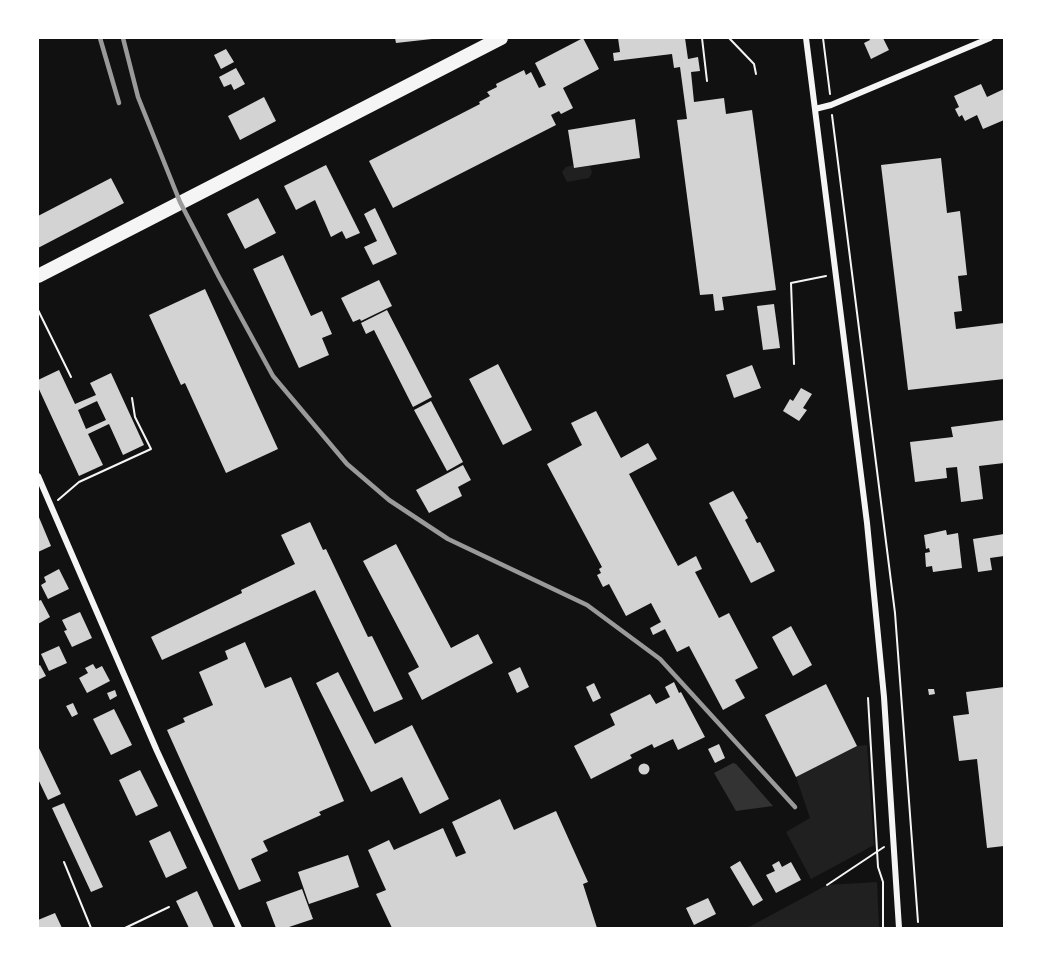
<!DOCTYPE html>
<html>
<head>
<meta charset="utf-8">
<style>
	body { margin:0 }
	#map { position:relative; width:1042px; height:966px; overflow:hidden; background:#111; font-family:"IBM Plex Sans",sans-serif }
	canvas { display:block }
	.frame { position:absolute; inset:0; border:39px solid #fff; pointer-events:none }
</style>
</head>
<body>
<div id="map">
<canvas width="1042" height="966"></canvas>
<div class="frame"></div>
</div>
<script>
const ctx = document.querySelector('canvas').getContext('2d');
ctx.lineJoin = 'round';
function fill(path, color) { ctx.fillStyle = color; ctx.fill(path, 'evenodd'); }
function stroke(path, color, width, dash) { ctx.strokeStyle = color; ctx.lineWidth = width; ctx.lineCap = dash ? 'butt' : 'round'; ctx.setLineDash(dash || []); ctx.stroke(path); }
fill(new Path2D(`
	M574,165L575,168L590,166L592,173L589,178L567,182L562,172L566,167Z
	M867,745L874,845L811,879L786,832L810,818L796,777L857,746Z
	M877,882L879,928H747L827,885Z`), '#202020');
fill(new Path2D(`
	M733,763L736,764L773,806L736,811L714,773Z`), '#333');
fill(new Path2D(`
	M395,38H432V39L396,43Z
	M583,38L599,69L563,88L573,108L561,114L559,111L551,115L556,125L393,208L369,161L480,104L479,102L490,96L487,92L497,87L496,84L524,70L526,75L531,72L539,88L546,85L535,63Z
	M618,38H685L688,59L698,57L700,71L691,72L694,102L724,98L726,114L752,110L776,290L722,297L724,310L715,311L713,294L700,295L677,120L687,119L680,67L674,68L672,54L614,61L613,53L620,52Z
	M869,38H883L889,50L871,59L864,43L870,40Z
	M226,49L234,62L221,69L214,55Z
	M236,68L245,84L234,90L231,84L224,87L219,77Z
	M981,84L987,97L1004,89V120L983,129L977,115L965,121L962,115L959,117L955,109L959,107L954,96Z
	M264,97L276,121L240,140L228,116Z
	M635,119L640,158L574,168L568,130Z
	M941,158L947,213L960,211L967,275L958,276L962,311L954,312L956,329L1004,323V379L908,390L881,165Z
	M326,165L360,233L346,239L342,231L331,237L315,200L296,210L284,186Z
	M111,178L124,203L38,248V216Z
	M258,198L276,233L245,249L227,214Z
	M375,208L397,254L373,265L364,247L377,241L364,214Z
	M283,255L311,316L322,311L332,334L322,338L329,355L299,368L253,269Z
	M379,280L392,306L361,321L360,319L353,322L341,298Z
	M205,289L278,449L226,473L185,383L181,385L149,315Z
	M774,304L780,348L763,350L757,306Z
	M387,310L432,397L413,407L374,330L366,334L361,323Z
	M498,364L532,430L503,445L469,379Z
	M752,365L761,388L734,398L726,375Z
	M59,370L75,404L96,395L90,383L111,373L144,445L123,455L109,424L88,434L103,465L79,476L38,387V380ZM97,401L106,420L86,429L78,410Z
	M801,388L812,394L803,408L807,410L799,421L783,411L790,399L793,401Z
	M431,401L463,462L447,471L414,410Z
	M596,411L621,458L648,443L657,459L629,474L678,566L696,556L702,569L695,572L719,618L729,613L758,668L735,680L745,698L723,710L689,646L677,652L665,629L653,635L650,628L661,622L651,603L626,616L609,584L603,587L597,575L601,573L599,569L602,567L547,464L582,445L571,423Z
	M1004,420V463L979,466L983,499L961,502L957,467L946,468L947,478L915,482L910,442L953,437L951,427Z
	M463,465L471,480L458,487L462,496L429,513L416,490Z
	M733,491L748,518L745,520L757,543L760,542L775,571L751,583L709,503Z
	M38,515L51,546L38,552Z
	M310,522L323,550L326,549L368,637L372,636L403,699L374,712L315,590L162,660L151,637L242,593L241,590L295,564L281,535Z
	M946,530L947,535L958,533L962,568L933,572L932,566L926,567L925,553L930,552L929,548L926,549L924,535Z
	M1004,534V556L990,558L992,570L978,572L973,539Z
	M396,544L451,648L478,634L493,663L422,700L408,673L419,667L363,561Z
	M59,569L69,589L48,599L41,585L46,582L44,577Z
	M41,600L50,617L38,624V601Z
	M80,612L92,638L72,647L64,631L67,630L62,620Z
	M791,626L812,665L793,676L772,637Z
	M245,642L265,688L291,677L344,801L319,812L321,815L263,841L268,851L251,859L261,881L239,890L167,730L185,722L183,718L213,705L199,672L228,659L225,651Z
	M59,646L67,663L49,671L41,654Z
	M93,664L96,669L102,666L110,681L87,693L79,678L88,673L85,668Z
	M40,665L46,676L38,680V666Z
	M520,667L529,687L517,693L508,673Z
	M338,672L375,744L412,725L449,799L420,814L402,777L371,792L316,683Z
	M674,682L679,693L681,692L705,737L678,750L673,739L654,748L652,744L630,755L632,758L591,779L574,746L615,725L610,714L650,694L656,704L670,697L665,687Z
	M594,683L601,698L593,702L586,687Z
	M826,684L857,746L796,777L765,715Z
	M1004,687V846L987,848L977,759L959,761L953,716L969,714L966,692Z
	M928,689H934L935,694L929,695Z
	M115,690L117,696L110,700L107,693Z
	M73,703L78,714L72,717L66,706Z
	M114,709L132,745L111,755L93,719Z
	M719,744L725,758L715,763L708,749Z
	M38,746L61,794L48,800L38,779Z
	M638.5 769a5.5 5.5 0 1 1 11 0a5.5 5.5 0 1 1-11 0Z
	M140,770L158,806L136,816L119,780Z
	M500,799L514,830L556,811L588,882L583,884L597,928H392L376,894L386,890L368,850L389,840L394,850L443,828L456,857L466,853L452,822Z
	M64,803L103,887L91,892L52,808Z
	M170,831L187,868L166,878L149,841Z
	M348,855L359,887L309,904L298,872Z
	M740,861L763,900L753,906L730,867Z
	M779,861L782,867L791,862L801,880L776,893L766,875L775,871L772,865Z
	M302,889L313,919L286,928H276L266,902Z
	M197,891L214,928H189L176,901Z
	M708,898L716,914L694,925L686,908Z
	M55,913L62,928H38V920Z`), '#d3d3d3');
stroke(new Path2D(`
	M702,38L707,81
	M729,38L754,64L756,74
	M823,38L830,94
	M832,115L895,613L918,922
	M38,310L71,377
	M794,364L791,283L826,276
	M58,500L79,482L151,449L135,417L132,398
	M868,698L878,867L883,882V928
	M64,862L91,928
	M827,885L884,847
	M125,928L169,907`), '#f5f5f5', 2);
stroke(new Path2D(`
	M806,38L867,523L884,697L899,928
	M815,109L831,105L990,38
	M38,476L157,751L239,928`), '#f5f5f5', 6);
stroke(new Path2D(`
	M38,276L501,38`), '#f5f5f5', 14);
stroke(new Path2D(`
	M100,38L119,103
	M123,38L138,97L180,202L219,277L273,376L347,464L389,500L448,539L587,605L660,659L795,807`), '#9a9a9a', 4.5);
</script>
</body>
</html>
